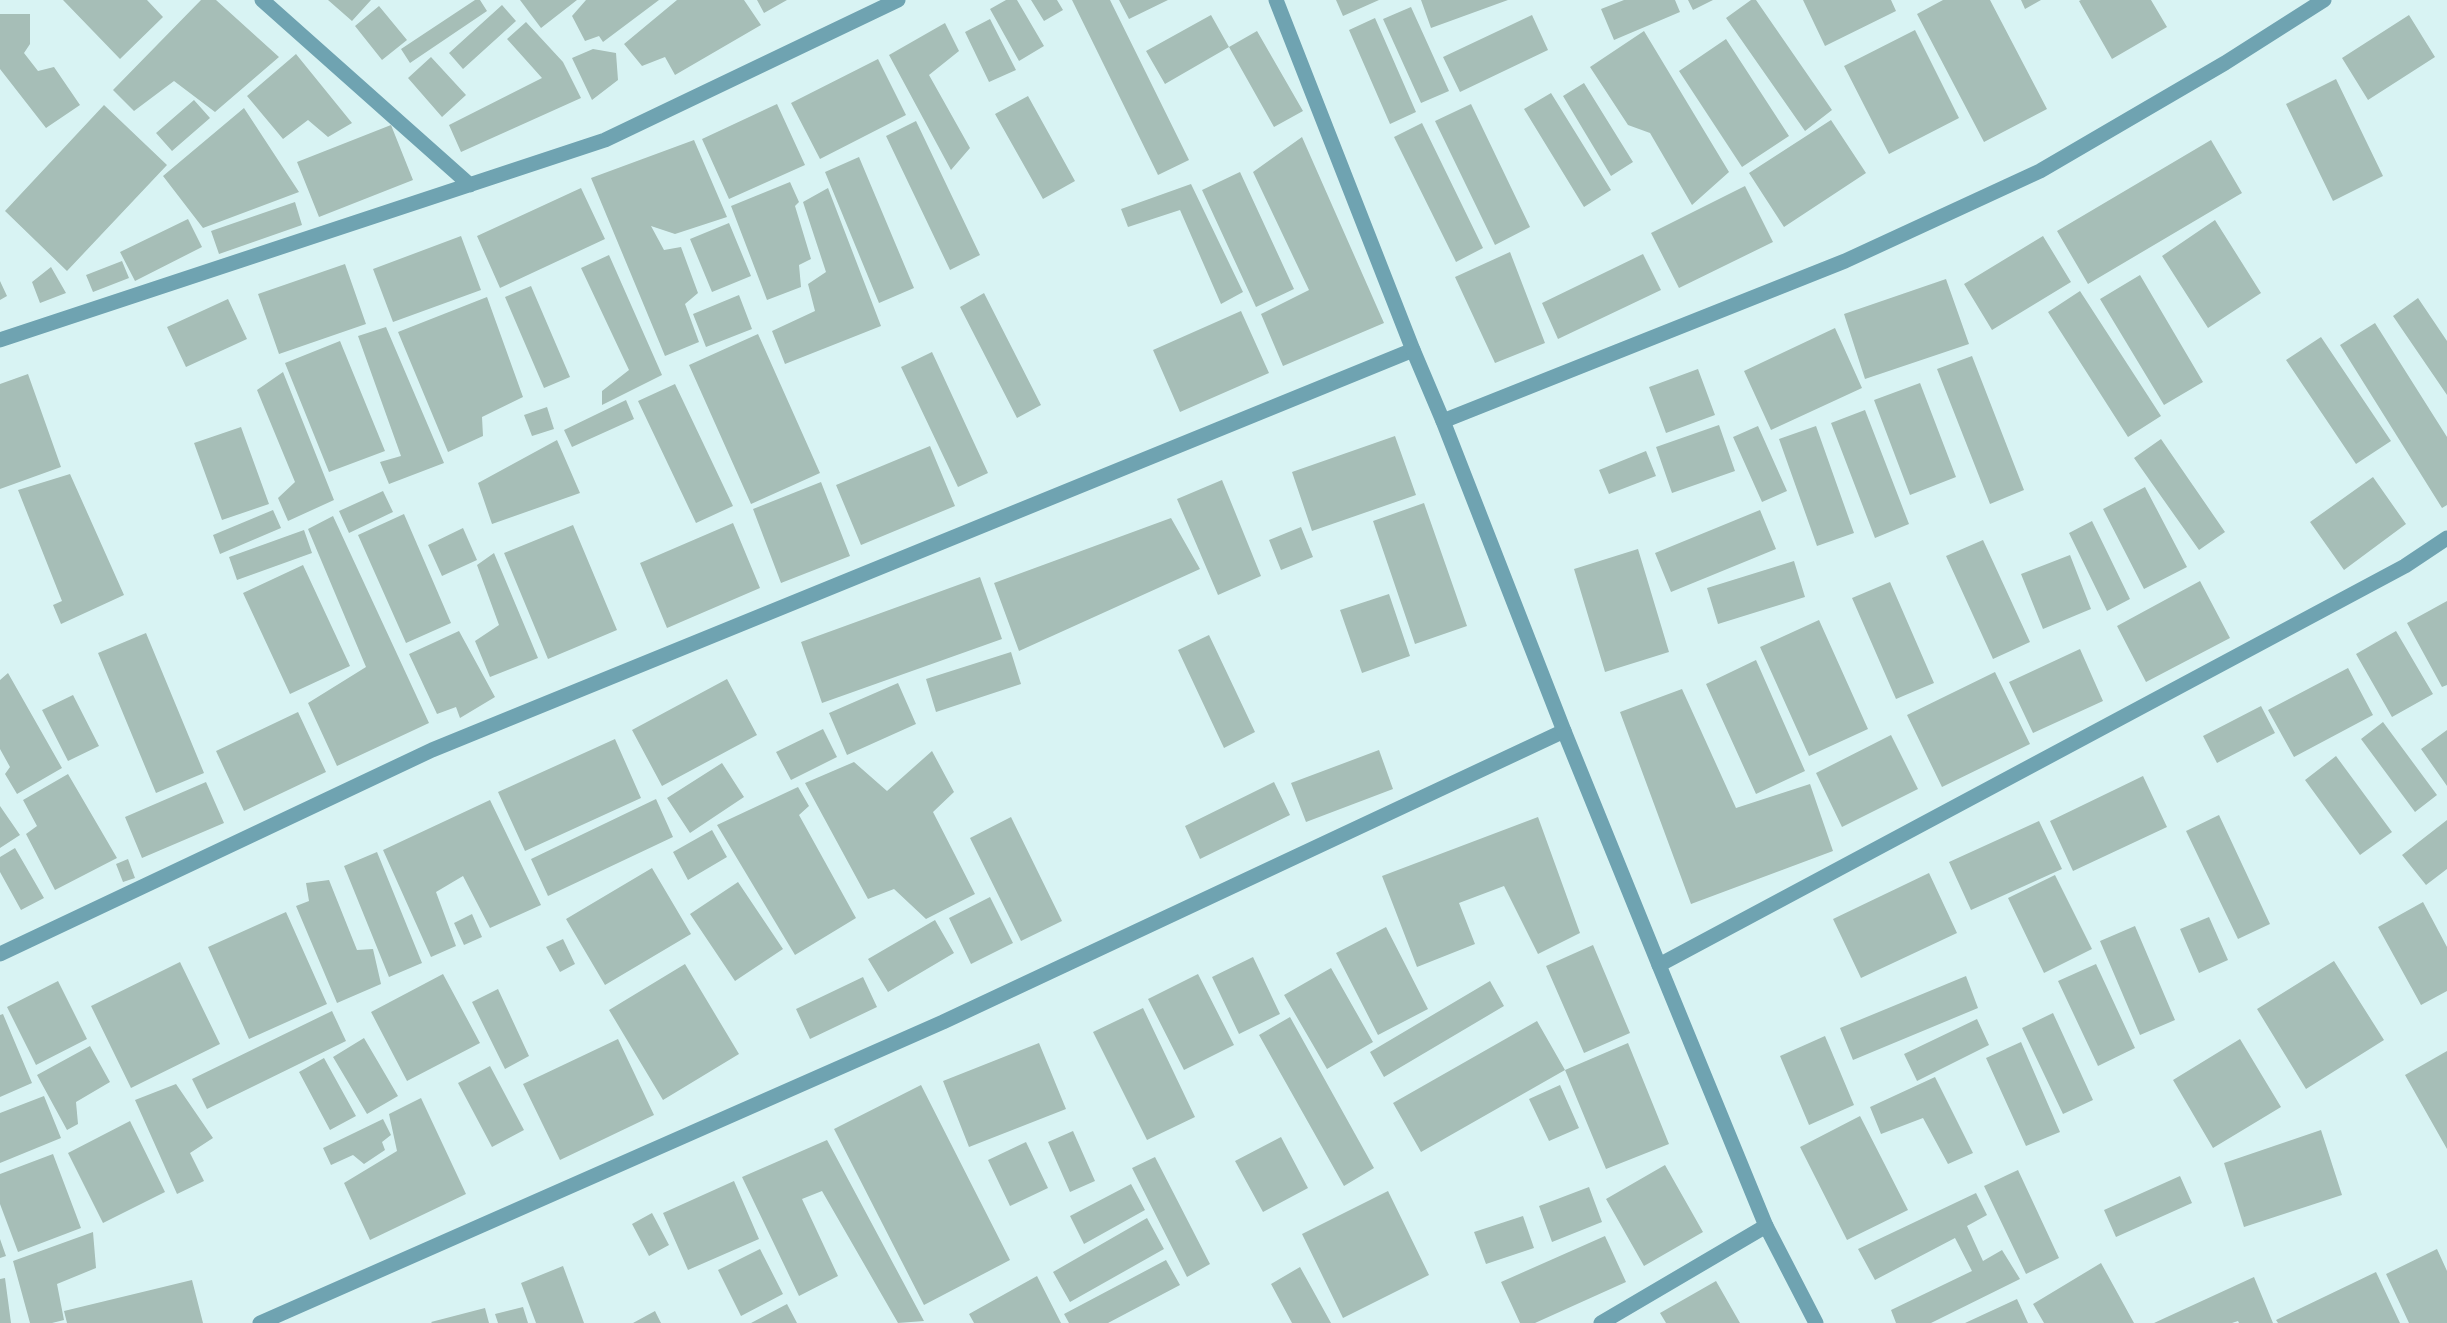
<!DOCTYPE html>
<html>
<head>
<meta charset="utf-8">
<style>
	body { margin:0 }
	canvas { display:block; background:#d8f3f3 }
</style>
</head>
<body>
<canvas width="2447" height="1323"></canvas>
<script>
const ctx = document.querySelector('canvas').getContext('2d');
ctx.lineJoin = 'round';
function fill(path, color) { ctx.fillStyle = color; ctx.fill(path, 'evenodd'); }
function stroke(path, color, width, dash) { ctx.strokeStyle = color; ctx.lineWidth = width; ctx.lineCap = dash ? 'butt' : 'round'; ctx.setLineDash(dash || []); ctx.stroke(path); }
fill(new Path2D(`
	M63,0H147L163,17L120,59Z
	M201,0H216L279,57L215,112L174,81L134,111L113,90Z
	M328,0H371L352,21Z
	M475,0H480L487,11L410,63L401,49Z
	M520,0H577L541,28Z
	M586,0H659L603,42L599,36L585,41L572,16Z
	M677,0H744L761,25L675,75L665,57L642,66L624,44Z
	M757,0H787L764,13Z
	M1006,0H1017L1044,46L1019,61L990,9Z
	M1031,0H1057L1063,10L1044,21Z
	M1072,0H1110L1189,160L1158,175Z
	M1119,0H1168L1129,19Z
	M1336,0H1379L1343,16Z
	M1421,0H1508L1431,28Z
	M1624,0H1675L1680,12L1614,40L1601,9Z
	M1688,0H1713L1693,10Z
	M1751,0H1756L1832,110L1805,131L1726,18Z
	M1803,0H1891L1896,11L1825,46Z
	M1943,0H1990L2047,109L1984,142L1917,14Z
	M2021,0H2041L2025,9Z
	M2081,0H2151L2167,27L2112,59L2079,1Z
	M502,5L516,21L463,69L449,53Z
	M379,6L407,40L382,60L355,26Z
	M1411,7L1449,91L1421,103L1383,19Z
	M0,14H30V44L24,53L38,71L54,67L80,105L46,128L0,69Z
	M1211,15L1229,47L1165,84L1146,51Z
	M1532,15L1548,50L1460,92L1443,57Z
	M2409,15L2435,57L2368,100L2342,58Z
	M1375,18L1416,112L1390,124L1349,30Z
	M990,19L1016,70L989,82L965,32Z
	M526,22L563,62L581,98L461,152L449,125L542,78L507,39Z
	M945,23L959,51L929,75L970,148L951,170L889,55Z
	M1915,30L1959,118L1889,154L1844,66Z
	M1257,31L1303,111L1274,127L1229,47Z
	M1644,31L1729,172L1692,205L1650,133L1628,125L1590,67Z
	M1726,39L1789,136L1742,167L1679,71Z
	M593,49L616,53L618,80L592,100L572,58Z
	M296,54L352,123L328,137L308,120L283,139L247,96Z
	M431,57L466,95L442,117L408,78Z
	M878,59L906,115L820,159L791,103Z
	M2336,79L2383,176L2333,201L2286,104Z
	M1584,83L1633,162L1611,176L1563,96Z
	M1551,93L1611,190L1584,207L1524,109Z
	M1028,96L1075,181L1043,199L995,114Z
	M194,100L210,118L172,151L156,133Z
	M777,104L805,165L729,199L702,139Z
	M1471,104L1530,227L1495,245L1435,121Z
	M104,105L167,165L67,271L5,211Z
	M244,108L299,192L203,228L163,176Z
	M1831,120L1866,173L1784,227L1749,173Z
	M916,121L980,255L950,270L886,136Z
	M1422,123L1483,248L1456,262L1394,137Z
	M391,125L413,180L319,217L297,162Z
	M1302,137L1384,323L1283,366L1261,314L1309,290L1253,172Z
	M694,140L727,217L675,234L651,226L664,250L681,247L698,293L685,304L699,342L665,356L591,178Z
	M2211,140L2242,193L2088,284L2057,231Z
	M859,157L914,288L879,303L825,172Z
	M1240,172L1294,289L1256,307L1202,190Z
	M790,182L799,202L795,206L811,259L799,265L801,287L767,300L731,206Z
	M1191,184L1243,292L1221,304L1180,210L1128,227L1121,209Z
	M1745,186L1773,242L1679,288L1651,233Z
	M581,188L605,239L500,288L477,236Z
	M828,188L881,326L785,364L772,331L815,311L808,284L826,272L803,202Z
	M295,202L302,225L219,254L211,231Z
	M188,219L202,247L135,281L120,252Z
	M2215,220L2261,293L2208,328L2162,256Z
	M729,223L751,276L712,292L690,239Z
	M461,236L481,290L393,322L373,269Z
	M2043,236L2071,282L1992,330L1964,284Z
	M1510,252L1545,343L1495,363L1455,277Z
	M1643,254L1661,290L1558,339L1542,303Z
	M609,255L662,375L602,405V391L629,370L581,268Z
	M122,261L129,278L93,292L86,275Z
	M345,264L366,324L279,354L258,294Z
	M51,267L66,293L40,303L32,282Z
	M2140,275L2203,382L2164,405L2100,299Z
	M1946,279L1969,344L1865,379L1844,314Z
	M0,281L7,296L0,300Z
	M531,286L570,377L544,388L505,297Z
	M2080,291L2161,416L2128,437L2048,312Z
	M984,293L1041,405L1017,418L960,307Z
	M739,295L752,329L706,347L693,314Z
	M487,297L523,397L482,417L483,436L448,452L398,332Z
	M2418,298L2447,341V395L2393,316Z
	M228,299L247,339L186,367L167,327Z
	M1241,311L1269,373L1180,412L1153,350Z
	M2375,323L2447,437V505L2442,508L2340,345Z
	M386,327L444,463L389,484L380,462L401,456L358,336Z
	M1835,328L1862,388L1771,430L1744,371Z
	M758,334L820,473L751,504L689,365Z
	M2321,337L2391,441L2356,464L2286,360Z
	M340,341L385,451L329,472L285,363Z
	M932,352L988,473L958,487L901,367Z
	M1972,356L2024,490L1990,504L1937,369Z
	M1698,369L1715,415L1666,433L1649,387Z
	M283,372L334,500L288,521L278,498L295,482L257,390Z
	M28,374L61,467L0,489V384Z
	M1920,383L1956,477L1910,495L1874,400Z
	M675,384L733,506L696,523L638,401Z
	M626,400L634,419L572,447L564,430Z
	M547,407L554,429L532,436L524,415Z
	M1865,410L1909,524L1875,538L1831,423Z
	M1719,425L1735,471L1672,493L1656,447Z
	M1758,426L1787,491L1762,502L1733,437Z
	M1816,426L1854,533L1817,546L1779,439Z
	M241,427L269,504L222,520L194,443Z
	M1395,436L1416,495L1312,531L1292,472Z
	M2161,439L2225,532L2199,550L2134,458Z
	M557,440L580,493L492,524L478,483Z
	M930,446L955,506L861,545L836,485Z
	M1646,451L1656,476L1609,494L1599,470Z
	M70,474L124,595L61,624L53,605L62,601L18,490Z
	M2373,477L2406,524L2344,570L2310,522Z
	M1222,480L1261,576L1218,595L1177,499Z
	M821,482L850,556L781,583L753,509Z
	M2145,487L2187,567L2144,589L2103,509Z
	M383,491L393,512L349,533L339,511Z
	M1424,503L1467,626L1415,644L1373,521Z
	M273,510L281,528L220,554L213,535Z
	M1760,510L1776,549L1671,592L1655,553Z
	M404,514L451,623L406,643L358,535Z
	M333,516L429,723L337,766L308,703L366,667L308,529Z
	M1171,518L1200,569L1019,651L994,583Z
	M2092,521L2130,599L2107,611L2069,533Z
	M733,523L760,588L667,628L640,563Z
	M573,525L617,630L548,659L504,553Z
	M1301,527L1313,557L1281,570L1269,540Z
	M463,528L477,560L442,576L428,545Z
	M304,530L312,553L237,580L229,557Z
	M1983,540L2030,642L1993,659L1946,556Z
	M1638,549L1669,652L1605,672L1574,569Z
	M494,553L538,658L490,677L475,641L499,625L477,565Z
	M2070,555L2091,609L2043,629L2021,574Z
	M1794,561L1805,597L1718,624L1707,588Z
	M303,565L350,666L290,694L243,593Z
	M980,577L1002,639L822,703L801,642Z
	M2200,581L2230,638L2146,682L2117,626Z
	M1890,582L1934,683L1896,699L1852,598Z
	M1389,594L1410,656L1362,673L1340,610Z
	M2447,601V685L2442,687L2407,623Z
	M1819,620L1868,729L1809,756L1760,647Z
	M459,631L495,697L460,718L456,707L437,714L409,654Z
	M2396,631L2433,694L2392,717L2356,654Z
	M146,633L204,773L156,793L98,653Z
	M1209,635L1255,732L1224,748L1178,650Z
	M2080,649L2103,701L2033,733L2009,682Z
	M1011,652L1021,684L936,712L926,679Z
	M1756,660L1805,771L1756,794L1706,684Z
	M2348,668L2373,715L2294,757L2268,710Z
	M1995,672L2030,744L1942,787L1907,715Z
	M8,673L62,768L17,794L5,774L10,767L0,749V680Z
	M727,679L757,735L662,786L632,730Z
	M898,683L916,724L847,755L829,713Z
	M1682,689L1736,808L1810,784L1833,851L1691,904L1620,712Z
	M73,695L99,746L68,761L42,710Z
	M2261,706L2275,733L2217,763L2203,736Z
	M298,712L326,772L244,811L216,751Z
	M2383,722L2437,795L2415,812L2361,739Z
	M823,729L837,757L791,780L776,752Z
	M2447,730V786L2421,749Z
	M1891,735L1918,789L1842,827L1816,773Z
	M615,739L641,798L525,851L498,792Z
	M1379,750L1393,789L1306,822L1291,783Z
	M932,751L954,792L933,812L975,894L926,919L894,889L868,899L805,783L854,762L887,791Z
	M2336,756L2392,832L2360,855L2305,780Z
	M722,763L744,797L690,833L667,798Z
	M68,774L117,858L55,890L26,834L37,826L23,800Z
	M2143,776L2167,827L2073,871L2050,821Z
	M206,782L224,823L142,858L125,817Z
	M1274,782L1290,815L1200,859L1185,826Z
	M798,787L809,806L799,815L856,918L795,955L717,825Z
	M656,799L673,837L548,896L531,859Z
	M490,800L541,905L490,928L463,876L436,892L456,946L431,957L383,850Z
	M0,806L20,835L0,848Z
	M2219,815L2270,924L2238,939L2186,831Z
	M1011,817L1062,921L1021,941L970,838Z
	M1538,817L1580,933L1538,954L1504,886L1459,903L1475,944L1417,967L1382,876Z
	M2447,820V869L2426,885L2402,855Z
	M2039,821L2062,869L1971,910L1949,862Z
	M712,830L727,857L688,880L673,852Z
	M15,848L44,898L21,910L0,872V857Z
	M377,852L422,963L389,977L344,866Z
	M128,859L135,878L123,882L116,864Z
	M652,868L691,934L605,985L566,919Z
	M1929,873L1957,933L1861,978L1833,919Z
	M2055,875L2092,949L2044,973L2008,898Z
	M329,880L357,950L373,949L381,984L337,1003L296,906L309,901L306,883Z
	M738,882L783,949L735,981L690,914Z
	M990,897L1013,943L971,964L949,918Z
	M2423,902L2447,947V991L2421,1005L2378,927Z
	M286,912L327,1004L249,1039L208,947Z
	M472,914L482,937L464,945L454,923Z
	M2209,917L2228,960L2199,973L2180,929Z
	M935,920L954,953L888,992L868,959Z
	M2135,926L2175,1020L2140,1035L2100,941Z
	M1386,927L1428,1009L1378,1035L1336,953Z
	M563,939L575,964L560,972L546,947Z
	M1593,945L1630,1033L1584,1053L1546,966Z
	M1253,957L1280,1014L1239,1034L1212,977Z
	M2334,961L2384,1040L2306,1089L2257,1009Z
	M180,962L220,1044L131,1088L91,1006Z
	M685,964L739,1054L663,1100L609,1010Z
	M2096,964L2135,1048L2098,1066L2058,981Z
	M1331,968L1373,1042L1327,1069L1284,995Z
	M443,974L480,1043L407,1081L371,1012Z
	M1198,974L1234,1045L1184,1070L1148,999Z
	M1966,976L1978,1008L1853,1060L1840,1028Z
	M863,977L877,1007L810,1039L796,1009Z
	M58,981L87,1039L36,1065L7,1007Z
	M1490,981L1504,1006L1384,1077L1370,1052Z
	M498,989L529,1056L505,1069L472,1002Z
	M1143,1008L1195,1117L1147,1140L1093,1032Z
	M332,1011L346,1041L207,1109L192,1079Z
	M2053,1013L2093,1100L2063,1114L2022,1028Z
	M3,1014L32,1083L0,1097V1015Z
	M1290,1017L1374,1168L1344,1186L1259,1035Z
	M1977,1019L1989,1045L1917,1081L1904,1054Z
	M1537,1021L1565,1070L1421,1152L1393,1103Z
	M1825,1036L1854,1105L1809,1125L1780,1056Z
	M364,1038L398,1096L367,1114L333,1057Z
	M618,1039L654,1115L560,1160L523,1084Z
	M2240,1039L2281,1107L2213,1148L2173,1080Z
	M2021,1042L2060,1132L2026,1146L1986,1058Z
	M1039,1043L1066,1109L969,1147L943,1081Z
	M1628,1043L1669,1144L1606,1169L1565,1070Z
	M90,1046L110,1082L76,1102L78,1124L67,1130L37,1075Z
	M2447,1051V1149L2405,1075Z
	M324,1058L356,1116L330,1130L299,1072Z
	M490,1066L524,1130L492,1147L458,1083Z
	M1935,1077L1973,1153L1948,1164L1923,1118L1881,1134L1870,1107Z
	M176,1084L213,1138L190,1153L204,1181L177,1194L135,1100Z
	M921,1085L1010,1260L924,1305L834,1129Z
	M1560,1085L1579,1128L1549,1141L1529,1099Z
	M44,1096L61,1138L0,1163V1113Z
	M421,1098L466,1194L370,1240L344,1183L397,1151L389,1114Z
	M1860,1116L1908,1210L1847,1240L1800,1147Z
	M383,1119L391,1135L382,1142L385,1150L364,1164L353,1155L331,1165L323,1148Z
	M130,1121L165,1192L103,1223L68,1153Z
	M2321,1130L2342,1195L2244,1227L2224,1163Z
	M1073,1131L1095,1181L1070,1192L1048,1142Z
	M1281,1137L1308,1188L1263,1212L1235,1161Z
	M827,1140L924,1321L898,1323L822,1191L802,1199L838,1276L799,1296L742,1177Z
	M1026,1142L1048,1188L1010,1206L988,1160Z
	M53,1154L81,1228L18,1252L0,1204V1174Z
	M1155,1157L1210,1264L1187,1277L1132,1168Z
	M1665,1165L1703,1232L1644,1266L1606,1199Z
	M2018,1170L2059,1258L2026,1274L1984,1186Z
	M2180,1176L2192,1203L2116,1237L2104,1210Z
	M734,1181L759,1239L688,1270L663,1213Z
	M1131,1184L1145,1210L1084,1244L1070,1216Z
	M1589,1187L1602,1222L1552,1242L1539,1206Z
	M1388,1191L1429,1275L1343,1318L1302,1234Z
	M1976,1193L1987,1215L1967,1226L1983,1261L2002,1250L2020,1279L1931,1323H1896L1891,1310L1972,1271L1955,1238L1875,1280L1858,1249Z
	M652,1213L669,1245L649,1256L632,1224Z
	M1523,1216L1534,1248L1486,1264L1474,1232Z
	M1147,1218L1164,1249L1070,1302L1053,1272Z
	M93,1232L96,1268L57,1284L64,1320L52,1323H30L13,1261Z
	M1605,1236L1626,1282L1535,1323H1520L1501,1282Z
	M0,1239L6,1256L0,1258Z
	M760,1249L783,1294L741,1316L718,1270Z
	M2437,1249L2447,1271V1323H2409L2386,1274Z
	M1166,1260L1180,1285L1108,1323H1069L1064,1314Z
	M2101,1263L2134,1323H2044L2033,1304Z
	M563,1266L584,1323H536L521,1283Z
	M1300,1267L1331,1323H1292L1271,1284Z
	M2376,1272L2400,1323H2278L2276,1320Z
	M1037,1276L1061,1323H974L969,1314Z
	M2254,1277L2273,1323H2239L2238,1321L2232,1323H2154Z
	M5,1278L11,1323H0V1279Z
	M192,1280L203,1323H67L64,1311Z
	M1716,1281L1740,1323H1666L1660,1313Z
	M2017,1299L2028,1323H1965Z
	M787,1304L797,1323H751Z
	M523,1307L528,1323H498L495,1314Z
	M485,1308L489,1323H432L431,1322Z
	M655,1311L661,1323H633Z`), '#a6beb7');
stroke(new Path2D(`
	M262,0L470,185
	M0,340L605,140L898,0
	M1443,421L1845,261L2040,171L2225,63L2324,0
	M0,954L432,750L1413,350
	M1659,965L2405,566L2447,538
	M260,1323L943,1022L1564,731
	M1601,1323L1766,1226`), '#6fa3b1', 15);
stroke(new Path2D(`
	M1276,0L1413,350L1443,421L1564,731L1659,965L1766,1226L1816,1323`), '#6fa3b1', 15);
</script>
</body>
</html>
